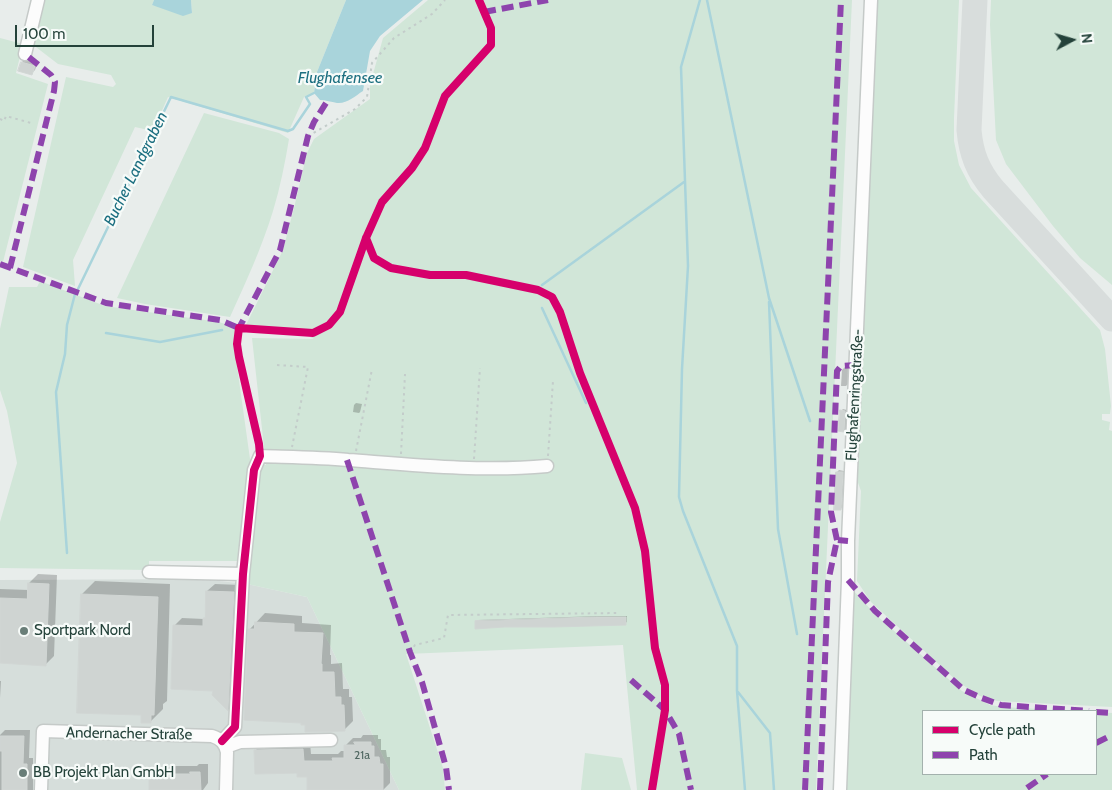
<!DOCTYPE html>
<html>
<head>
<meta charset="utf-8">
<style>
	body { margin:0 }
	#map { position:relative; width:1112px; height:790px; overflow:hidden; background:#e8edeb; font-family:Cabin,sans-serif }
	canvas { display:block }
	.legend { position:absolute; left:922px; top:710px; width:175px; height:65px; box-sizing:border-box; background:#f7fbf9; border:1px solid #a3b1ad; margin:0; padding:6px 9px; list-style:none; font-size:15px; color:#24423a }
	.legend li { display:flex; align-items:center; gap:10px; height:25px }
	.legend b { width:25px; border:1px solid #a3b1ad }
	.north { position:absolute; left:1047px; top:15px; width:50px; height:50px; -webkit-text-stroke:4px #f7fbf9; paint-order:stroke; rotate:84deg; font-size:14px; font-weight:700; line-height:20px; text-align:center; color:#24423a }
	.north::after { content:''; display:block; margin:auto; width:18px; height:22px; background:#24423a; clip-path:polygon(50% 0,100% 100%,50% 72%,0 100%) }
	.scale { position:absolute; left:15px; top:25px; width:139px; height:22px; box-sizing:border-box; border:2px solid #24423a; border-top:0; padding-left:6px; font-size:15px; line-height:18px; white-space:nowrap; color:#24423a; -webkit-text-stroke:4px #f7fbf9; paint-order:stroke }
</style>
</head>
<body>
<div id="map">
<canvas width="1112" height="790"></canvas>
<ul class="legend">
<li><b style="height:6px;background:#d6006c"></b>Cycle path</li>
<li><b style="height:6px;background:#8e44ad"></b>Path</li>
</ul>
<div class="north">N</div>
<div class="scale">100 m</div>
</div>
<script>
const ctx = document.querySelector('canvas').getContext('2d');
ctx.lineJoin = 'round';
function fill(path, color) { ctx.fillStyle = color; ctx.fill(path, 'evenodd'); }
function stroke(path, color, width, dash) { ctx.strokeStyle = color; ctx.lineWidth = width; ctx.lineCap = dash ? 'butt' : 'round'; ctx.setLineDash(dash || []); ctx.stroke(path); }
function write(font, color, halo, rows, align = 'center') {
  ctx.font = font + ' Cabin,sans-serif'; ctx.lineWidth = 4.5; ctx.setLineDash([]); ctx.textBaseline = 'middle'; ctx.strokeStyle = halo; ctx.fillStyle = color; for (const [text, x, y, turn = 0] of rows) {
    ctx.save(); ctx.translate(x, y); ctx.rotate((+turn || 0) * Math.PI / 180); ctx.textAlign = isNaN(turn) ? turn : align; if (halo) ctx.strokeText(text, 0, 0); ctx.fillText(text, 0, 0); ctx.restore();
  }
}
fill(new Path2D(`
	M201,579L247,584L307,597L399,790H0V580Z`), '#d6dedb');
fill(new Path2D(`
	M42,0H154L152,5L192,13L191,0H346L317,72L314,93L304,97L288,133L168,97L153,131L135,127L73,260L75,286L23,267L66,77L113,87L116,84L111,75L58,64L32,44Z
	M428,0H475L479,7L484,6L482,0H852L816,790H637L623,645L406,654L443,768L445,790H399L307,597L247,584L260,465H266L252,338L314,339L299,331L245,327L283,250L294,208L307,153L314,139L370,99V85L383,38Z
	M877,0H959L954,118V141L959,165L971,188L1100,330L1105,349L1111,406L1110,414H1102V420L1110,422L1109,430L1112,431V707L997,701L980,696L958,682L871,602L857,581L861,491L857,480Z
	M991,0H1112V285L1080,258L1053,226L1006,164L996,140L990,25Z
	M0,38L23,44L16,73L48,84L3,262L0,261Z
	M204,113L279,133L289,139C285,163 280,188 273,211C262,247 246,282 230,317L145,304L117,298Z
	M40,281L105,306L219,322L234,327L236,331L235,352L250,459L249,508L239,561H149V570L0,568V522L17,463L7,411L0,390V329L9,287H37Z
	M852,589L875,614L962,691L990,705L1003,707L1074,711H923V774H1096V712L1112,713V790H843Z
	M585,753L622,758L631,790H581Z`), '#d1e6d8');
fill(new Path2D(`
	M154,0H191L192,13L183,16L152,5Z
	M346,0H423L380,36L370,51L363,91C355,96 347,104 337,103C331,102 326,100 320,100L314,93L317,72Z`), '#a9d4db');
fill(new Path2D(`
	M26,58L38,62L35,70L31,74L22,62Z
	M846,366L851,367L850,382L846,386H841L842,370Z
	M356,403L362,404L360,412L359,413L353,412L354,405Z
	M843,409L847,410L846,429L844,431L841,411Z
	M839,470L844,471L842,507L841,509L837,472Z
	M38,574L57,575L54,656L45,665L0,662V589L29,590V583Z
	M95,581L170,584L167,701L163,704V709L150,722L82,594Z
	M215,584L241,585L235,702L228,710L214,690L174,626L182,618L204,619L206,616L207,591Z
	M265,613L302,616V623L331,625L330,655H331V664L342,663L343,689H349V697H352L353,721L344,730L306,724L250,629Z
	M599,616H627V622L625,623L476,622L478,620Z
	M0,681H1L0,698Z
	M5,730H30L29,758H33V790H0V735Z
	M363,735H378V739H381V750H386L387,757H390V783L383,790H308V776L256,750L263,743L310,742L311,754H338L341,751H345V746L353,738H361Z
	M199,764H208V783L203,790H150L151,777L159,768H168L170,766H197Z`), '#0003');
stroke(new Path2D(`
	M700,0L681,67L688,266L682,369L679,497L683,511L737,646V691L745,790
	M707,0L769,298L810,421
	M542,285L684,182
	M78,289L171,97L288,131L293,129L310,104L306,97L314,93
	M769,302L778,529L797,634
	M542,308L586,403
	M106,333L160,342L222,330
	M67,553L56,392L65,354L67,325L75,294
	M738,692L770,733L774,790`), '#a9d4db', 2.5);
stroke(new Path2D(`
	M975,0L969,130C971,154 978,171 993,189L1112,319`), '#d8dddc', 25);
const building = new Path2D(`
	M21,62L35,66L32,75L18,71Z
	M840,410L845,411L844,432L838,431Z
	M836,472H843L841,510H834Z
	M28,583L49,584L46,666L0,663V598L27,599Z
	M206,591L234,592L228,711L212,695L213,691L171,689L173,625L203,626V618H205Z
	M81,594L158,597L154,715H151V723H141V715L77,713Z
	M596,617H626V625L553,627H504L475,629V621Z
	M255,622L294,624V632L323,633L321,664H322V672H334L335,697H341V705H344L345,731L305,732V725H301V723L244,720L248,629H254Z
	M0,736H24L23,764H27V790H2V751H0Z
	M354,742H371V746H374V757H379L380,764H383V790H307V777H297V773L255,774L254,750L303,749L304,761H333L332,758H344V745H355Z
	M190,772H200L201,790H149V776H161V774H190Z`);
fill(building, '#cfd4d2');
stroke(building, '#d1d6d4', 1);
const minor = new Path2D(`
	M25,54L38,0
	M149,572L243,574
	M222,741L235,727L243,574L254,470L260,456C289,457 319,457 348,460C414,465 481,472 547,466
	M226,747L240,742L331,740
	M41,790L43,731L212,736C221,739 225,743 227,752L226,790
	M840,790L848,580V541L871,0`);
stroke(minor, '#c5cac8', 15);
stroke(new Path2D(`
	M0,119L4,121L6,116L31,123
	M308,136L355,109L367,97L372,63L394,38L432,14L445,0
	M277,365L308,367L292,447
	M356,451L372,369
	M401,454L405,374
	M548,456L553,381
	M474,459L480,368
	M410,652L415,645L444,638L448,615L620,613`), '#c3ccca', 2, [2.5, 4]);
stroke(minor, '#fcfcfc', 12);
stroke(new Path2D(`
	M484,12L548,0
	M0,264L106,303L220,320L239,328
	M10,268L54,91L55,82L51,75L25,54
	M239,331V328L280,250L308,136L314,122L328,100
	M347,460L410,652L422,682L446,767L449,790
	M837,540L831,512L837,371L841,366L856,365
	M848,580L875,611L964,690L982,698L1001,705L1089,711
	M631,680L665,710L679,734L691,790
	M1096,712L1112,713
	M1096,743L1112,735
	M1027,788L1047,774
	M805,790L841,0
	M820,790L828,582L837,540L848,541`), '#8e44ad', 6, [12, 6]);
stroke(new Path2D(`
	M366,238L374,258L391,268L430,275H466L538,290L552,297L560,312L580,373L635,508L645,551L655,648L665,685V710L652,790
	M222,741L235,727L243,574L254,470L260,456L259,444L239,357L237,344L239,328L313,333L329,325L340,312L366,238L382,202L412,168L425,148L445,96L491,45V28L479,0`), '#d6006c', 8);
for (const [x, y, r, color] of [
	[24,631,5,"#697e78"],
	[23,773,5,"#697e78"]
]) { const dot = new Path2D(); dot.arc(x, y, r, 0, 2 * Math.PI); ctx.fillStyle = color; ctx.fill(dot); stroke(dot, '#f7fbf9', 2); }
write('12px', '#506761', null, [
	["21a",362,755]
]);
write('15px', '#24423a', '#f7fbf9', [
	["Flughafenringstraße-",855,395,-87],
	["Andernacher Straße",129,734,1]
]);
write('15px', '#24423a', '#f7fbf9', [
	["Sportpark Nord",34,631],
	["BB Projekt Plan GmbH",33,773]
], 'left');
write('italic 16px', '#1c6f80', '#f7fbf9', [
	["Flughafensee",340,78],
	["Bucher Landgraben",136,169,-64]
]);
</script>
</body>
</html>
